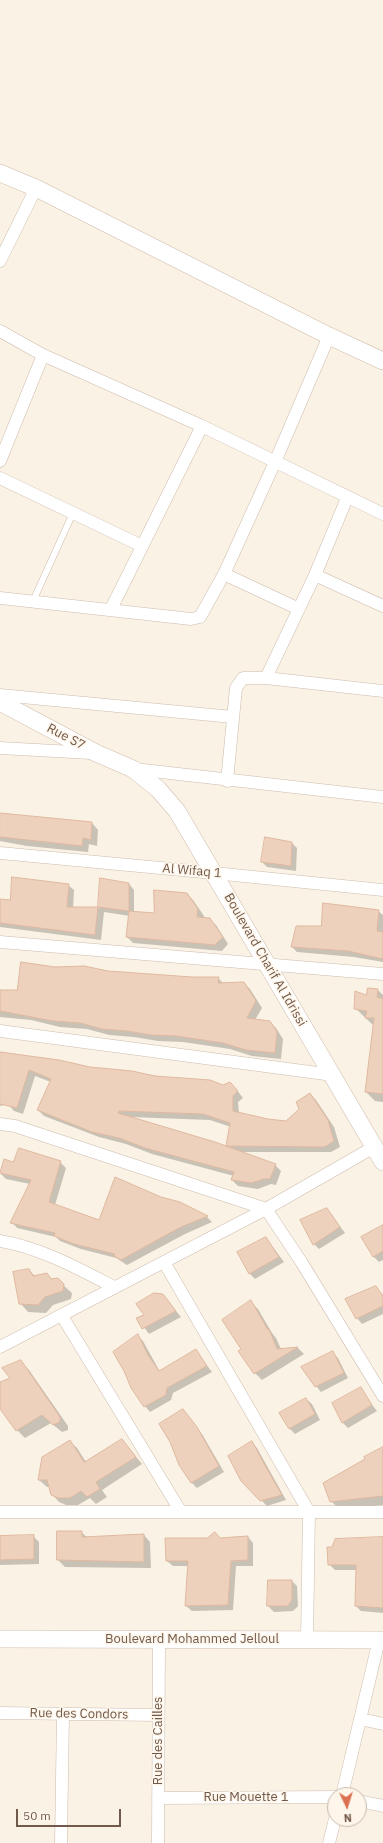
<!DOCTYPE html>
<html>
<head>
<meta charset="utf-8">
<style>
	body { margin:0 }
	#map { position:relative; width:383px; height:1843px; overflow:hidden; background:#faf2e4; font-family:"IBM Plex Sans",sans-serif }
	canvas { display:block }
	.north { position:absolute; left:327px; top:1787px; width:40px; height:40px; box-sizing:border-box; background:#fef6ea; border:1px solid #c6b7aa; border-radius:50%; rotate:176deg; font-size:11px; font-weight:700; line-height:16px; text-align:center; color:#71594b }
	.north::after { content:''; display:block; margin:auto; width:14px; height:18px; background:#dc7151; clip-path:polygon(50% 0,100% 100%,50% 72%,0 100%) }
	.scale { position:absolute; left:16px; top:1809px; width:105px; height:18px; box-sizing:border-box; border:2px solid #71594b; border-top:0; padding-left:5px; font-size:12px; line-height:14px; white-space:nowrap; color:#71594b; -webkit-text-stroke:3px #fef6ea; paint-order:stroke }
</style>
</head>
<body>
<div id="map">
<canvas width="383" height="1843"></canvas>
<div class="north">N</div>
<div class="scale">50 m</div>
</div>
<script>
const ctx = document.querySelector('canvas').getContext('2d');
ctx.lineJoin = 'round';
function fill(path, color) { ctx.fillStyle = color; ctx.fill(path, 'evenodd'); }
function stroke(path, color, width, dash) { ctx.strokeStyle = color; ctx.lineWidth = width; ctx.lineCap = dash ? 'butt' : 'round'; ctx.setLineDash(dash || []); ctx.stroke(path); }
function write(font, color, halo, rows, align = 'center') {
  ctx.font = font + ' "IBM Plex Sans",sans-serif'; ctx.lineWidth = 3; ctx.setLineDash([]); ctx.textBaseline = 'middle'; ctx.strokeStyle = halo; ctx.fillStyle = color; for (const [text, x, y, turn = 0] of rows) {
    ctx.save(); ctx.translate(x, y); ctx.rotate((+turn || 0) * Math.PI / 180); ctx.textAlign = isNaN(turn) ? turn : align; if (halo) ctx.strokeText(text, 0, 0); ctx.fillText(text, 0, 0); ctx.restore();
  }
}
fill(new Path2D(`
	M0,814L92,823L98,830L97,846L89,844L88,852L27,846L0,841Z
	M292,843L297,848L296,871L267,867L262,862Z
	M101,879L129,884L134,890V913L155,915L186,893L193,900L204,916V919H209L216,925L228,944L222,951L133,943L127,937L130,916L104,912L101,940L0,927V900L11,901L68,885L74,890L73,908H99Z
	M378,911L383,915V962L354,957L297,952L292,947L322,927Z
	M55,968L192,978H218L224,984L244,983L250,989L262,1008L255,1020L270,1022L276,1028L283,1039L281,1059L252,1056L230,1049L183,1042L158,1041L134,1037L109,1035L87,1029L60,1027L31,1020L0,1017V991H18Z
	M378,990L383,995V1102L375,1101L366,1092L374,1026L355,1008L367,996Z
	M0,1055L90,1068L109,1069L236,1089L243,1098L238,1102L239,1113L268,1120L286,1122L301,1109L310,1094L316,1100L334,1127L340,1147L331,1152H239L275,1165L281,1171L276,1185L271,1184L258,1189L238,1186L232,1180L234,1176L152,1154L126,1144L99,1137L44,1116L38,1110L51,1082L35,1076L23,1114L14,1111L8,1104L0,1106ZM130,1117L210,1120L231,1127L227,1146L230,1149Z
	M5,1160L13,1163L60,1162L66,1168L55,1205L99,1221L180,1203L207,1217L212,1222L185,1234L127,1265L116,1258L81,1249L60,1241L56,1237L17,1228L12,1222L30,1184L6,1179L1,1174Z
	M327,1209L345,1233L319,1249L314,1244Z
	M383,1226V1260L379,1262L373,1256Z
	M266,1238L284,1262L255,1279L250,1274L239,1252Z
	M29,1270L35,1276L47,1274L53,1280L63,1285L72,1293L71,1299L53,1305L46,1313L28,1312L20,1303Z
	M375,1287L383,1295V1314L362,1324L357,1318Z
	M168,1301L181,1317L149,1334L137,1318Z
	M251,1302L258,1309L272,1333L276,1338L281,1349L298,1348L304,1354L262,1380L255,1373L243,1349Z
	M138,1336L143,1341L160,1372L195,1350L212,1372L173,1393L171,1400L150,1412L145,1406Z
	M333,1353L338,1358L348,1378L321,1392L316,1386Z
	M20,1362L29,1370L68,1426V1430L62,1432L51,1423L25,1438L17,1430L0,1402V1383L12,1378Z
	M360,1389L377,1411L348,1428L343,1423L333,1403Z
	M306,1399L312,1404L320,1420L295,1434L289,1428Z
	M183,1410L202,1434L224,1472L197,1488L191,1482Z
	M122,1440L142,1464L102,1490L107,1497L96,1504L90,1498L78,1505H66L59,1502L52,1494L50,1487H47L39,1480L69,1441L77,1448L86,1462Z
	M252,1443L257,1448L286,1500L267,1506L242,1481Z
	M383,1448V1505L339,1509L331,1501L367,1460Z
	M58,1532H81L88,1538L144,1535L150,1542L151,1568L65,1567L58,1560Z
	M33,1536L39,1542V1564L0,1565V1537Z
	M248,1537L253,1543V1566H236L233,1610L192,1611L186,1606L189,1566H173L167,1561L221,1539Z
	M383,1538V1613L361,1611L356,1606L357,1570H335L329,1564Z
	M269,1581H292L297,1586L298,1606L293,1611L274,1612L268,1606Z`), '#0003');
const building = new Path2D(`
	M0,813L92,822L91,840L83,838L82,846L0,837Z
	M265,837L292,842L291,866L261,862Z
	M12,877L69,884L67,907H98L95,935L0,923V899L10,900Z
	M100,878L129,883V911L98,907Z
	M154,890L187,893L198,909L197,917L210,918L223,937L215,945L126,937L129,911L154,913Z
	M323,903L379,910L377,931L383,932V959L348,951L291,947L296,926H321Z
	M21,962L55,967L84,966L108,971L192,977H219L218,983L244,982L256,1001L247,1018L270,1021L277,1032L275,1053L246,1050L223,1043L176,1036L151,1035L127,1031L102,1029L80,1023L53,1021L0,1011V990H17Z
	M368,988L378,989L377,997L383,999V1094L365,1092L374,1018H365L367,1011L354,1009L355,991L366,995Z
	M0,1052L59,1060L90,1067L132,1071L155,1076L210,1080L223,1085L230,1082L238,1091L233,1096V1111L268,1119L286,1121L299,1109L296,1102L310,1093L328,1120L334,1141L325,1147L226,1146L230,1123L203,1114L119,1111L118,1113L215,1142L276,1164L270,1179H264L251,1183L231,1180L234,1172L145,1148L119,1138L92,1132L37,1110L51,1079L29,1070L17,1108L0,1104Z
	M19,1148L61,1161L49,1202L99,1220L115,1177L161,1197L180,1202L208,1216L179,1228L121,1260L114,1256L115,1254L74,1244L54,1236L55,1233L10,1223L31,1180L0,1173L4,1159L13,1162Z
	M327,1208L340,1227L313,1245L300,1220Z
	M383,1225V1251L373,1257L361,1237Z
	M266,1237L279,1257L249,1274L237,1252Z
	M29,1269L33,1276L47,1273L51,1279L58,1278L64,1284L63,1291L45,1297L38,1305L19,1304L13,1272Z
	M376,1286L383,1296V1306L356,1319L345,1299Z
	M154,1293L163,1294L176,1311L142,1329L136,1318L144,1315L136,1304Z
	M251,1300L268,1330L269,1329L277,1349L298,1347L254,1374L238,1351L241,1349L222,1320Z
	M138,1334L148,1355L159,1371L196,1349L207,1366L167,1388L166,1395L144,1407L131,1388L124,1371L113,1352Z
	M333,1351L344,1373L315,1387L301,1367Z
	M21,1360L60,1417V1422L53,1425L42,1415L16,1431L0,1409V1382L10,1378L2,1368Z
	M361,1387L372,1405L342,1423L332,1403Z
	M306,1398L315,1414L289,1429L279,1413Z
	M183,1409L197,1427L219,1466L191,1483L179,1465L170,1442L159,1424Z
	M122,1439L136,1457L96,1482L100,1489L87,1497L81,1491L70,1498H58L51,1495L47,1480H38L42,1457L70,1440L84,1462Z
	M252,1441L267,1469L282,1495L260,1501L241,1481L228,1456Z
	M383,1447V1496L330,1502L323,1483L365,1459L364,1457Z
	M57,1531H82V1537L144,1534V1562L57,1560Z
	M215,1532L220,1538L248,1536V1560L231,1561L228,1605L185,1606L188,1561H166L165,1538H207Z
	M34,1535V1559L0,1560V1536Z
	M383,1537V1608L355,1606L356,1565H328L327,1547H332L335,1539Z
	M268,1580H292V1600L288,1606H267Z`);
fill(building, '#eed1bd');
stroke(building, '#dfb89f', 1);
const lane = new Path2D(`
	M33,601L73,513`);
const street = new Path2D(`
	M0,261L36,188
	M0,331L43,355L202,426L383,514
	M0,461L43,355
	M0,478L142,546
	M224,574L299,609
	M315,575L383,606
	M0,598L191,619L200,617L224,574L275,462L329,336
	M111,609L202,426
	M266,678L315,575L347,498
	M0,695L233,717
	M0,748L91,753
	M134,769L383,797
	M227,781L236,688L243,678H266L383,691
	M0,853L214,873L383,890
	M0,942L383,974
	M0,1031L333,1075
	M0,1124L15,1126L266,1209L302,1263L383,1396
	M0,1241C41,1248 77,1268 114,1287
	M164,1262L309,1512L307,1640
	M62,1316L181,1512
	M0,1347L266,1209L374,1147
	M0,1512H383
	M0,1713L158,1715
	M360,1719L383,1724
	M342,1795L379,1640
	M158,1798L335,1797
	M359,1801L383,1806
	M61,1843L63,1714
	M158,1843L159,1639
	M329,1843L335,1819`);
const secondary = new Path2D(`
	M0,173L36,188L329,336L383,361
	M0,702L96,753L133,769L158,789L177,811L383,1162
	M0,1639L383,1640`);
stroke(lane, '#cdbcae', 7);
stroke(street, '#cdbcae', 13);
stroke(secondary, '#d0bcac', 18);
stroke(lane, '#fff', 6);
stroke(street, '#fff', 12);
stroke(secondary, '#fff', 17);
write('13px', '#71594b', '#fef6ea', [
	["Rue S7",66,737,28],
	["Al Wifaq 1",192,871,5],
	["Boulevard Charif Al Idrissi",265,960,60],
	["Boulevard Mohammed Jelloul",192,1639],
	["Rue des Condors",79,1714,1],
	["Rue des Cailles",158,1741,-90],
	["Rue Mouette 1",246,1797]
]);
</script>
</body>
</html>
